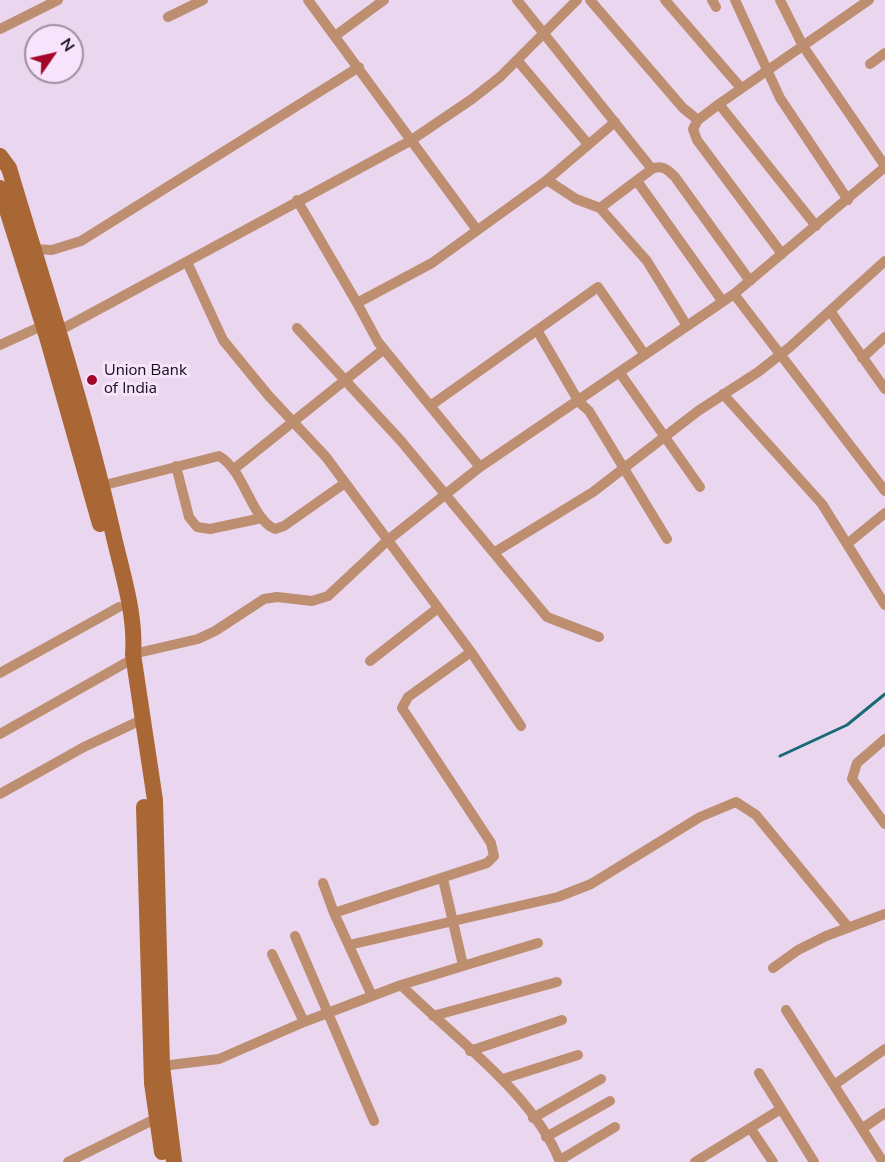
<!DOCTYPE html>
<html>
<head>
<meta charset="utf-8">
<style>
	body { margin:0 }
	#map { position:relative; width:885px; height:1162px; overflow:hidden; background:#ebd6ef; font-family:"Nunito Sans",sans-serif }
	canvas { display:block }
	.north { position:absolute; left:24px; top:24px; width:60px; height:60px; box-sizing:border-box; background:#f8e3fd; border:2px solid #9e8ea1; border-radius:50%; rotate:56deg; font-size:16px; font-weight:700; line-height:24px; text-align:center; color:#160f17 }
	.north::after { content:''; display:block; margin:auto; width:21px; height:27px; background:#a40629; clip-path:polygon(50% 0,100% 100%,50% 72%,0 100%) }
</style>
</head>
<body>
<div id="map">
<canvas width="885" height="1162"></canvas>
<div class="north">N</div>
</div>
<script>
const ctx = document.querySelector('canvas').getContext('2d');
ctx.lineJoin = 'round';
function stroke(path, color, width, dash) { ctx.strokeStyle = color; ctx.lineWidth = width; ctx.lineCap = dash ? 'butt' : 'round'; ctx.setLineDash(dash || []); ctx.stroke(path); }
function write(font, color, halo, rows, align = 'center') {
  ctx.font = font + ' "Nunito Sans",sans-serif'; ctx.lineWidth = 6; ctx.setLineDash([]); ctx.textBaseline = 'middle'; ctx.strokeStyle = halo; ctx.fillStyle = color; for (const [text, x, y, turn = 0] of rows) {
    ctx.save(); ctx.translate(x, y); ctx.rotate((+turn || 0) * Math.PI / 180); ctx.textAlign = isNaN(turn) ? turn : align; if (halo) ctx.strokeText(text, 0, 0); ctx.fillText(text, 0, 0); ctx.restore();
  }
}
stroke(new Path2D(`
	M780,756L847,725L885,694`), '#1a6a76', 3);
stroke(new Path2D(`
	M308,0L477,230
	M517,0L652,169
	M590,0L683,108L698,120
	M665,0L741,88
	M712,0L716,7
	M735,0L780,98L848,200
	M780,0L803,46L885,166
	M168,17L203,0
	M0,29L58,0
	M335,36L384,0
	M517,60L588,144
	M870,64L885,53
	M719,104L816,226
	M547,180L576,199L600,208L647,261L687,326
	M637,181L723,302
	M297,200L357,303
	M600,208L652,169C662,164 668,170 675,177L750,281
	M33,249L52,250L81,241L359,67
	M782,254L697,140L693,129L698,120L719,104L869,0
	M187,262L223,340L268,395L326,457L471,652L521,726
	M734,294L885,491
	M830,311L885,389
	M297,328L401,441L547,617L599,637
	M537,330L579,402L589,411L667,539
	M53,334L410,141L472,99L500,77L577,0
	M0,345L44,325
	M862,358L885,337
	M620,373L700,487
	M723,394L822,504L885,605
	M430,406L598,287L645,355
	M176,466L189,517L197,527L210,529L262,518
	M480,467L378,342L357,303L432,263L547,180L615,122
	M234,469L384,349
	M101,486L219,456C246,472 250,518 275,529L284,526L345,483
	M847,544L885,513
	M495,552L593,492L698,411L758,372L790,347L885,261
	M133,654L198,639L215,631L264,599L277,597L312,601L328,596L388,540L480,467L734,294L885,167
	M370,661L438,608
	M0,673L119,607
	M0,734L129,661
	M885,739L857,763L852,779L885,824
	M0,794L84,747L137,722
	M443,879L463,965
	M323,883L334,913L372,996
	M334,913L487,863L494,856L491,843L402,708L408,697L471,652
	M295,936L374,1121
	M349,945L558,897L591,884L700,817L736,802L756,815L848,927
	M272,954L304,1022
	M773,968L798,950L826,936L885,914
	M401,985C452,1036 534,1094 560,1162
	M786,1010L883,1162
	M433,1016L557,982
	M470,1051L562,1020
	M162,1066L219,1059L304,1022L401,985L538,943
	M759,1073L814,1162
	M503,1079L578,1055
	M834,1085L885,1049
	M533,1118L601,1079
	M863,1128L885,1113
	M751,1129L773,1162
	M546,1137L610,1101
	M560,1160L615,1127
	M68,1162L157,1118
	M695,1162L781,1109`), '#bd8f70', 10);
stroke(new Path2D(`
	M0,156L9,168C45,289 85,410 113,533C122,573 136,614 133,654L155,800L162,1066L174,1162
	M0,188L47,337L100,524
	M144,807L152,1083L162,1152`), '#a96735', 16);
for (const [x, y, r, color] of [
	[92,380,6,"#a40629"]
]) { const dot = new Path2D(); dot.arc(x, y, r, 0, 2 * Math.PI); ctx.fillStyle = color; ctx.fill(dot); stroke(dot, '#f8e3fd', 2); }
write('16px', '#160f17', '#f8e3fd', [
	["Union Bank",104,371],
	["of India",104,389]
], 'left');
</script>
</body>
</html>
